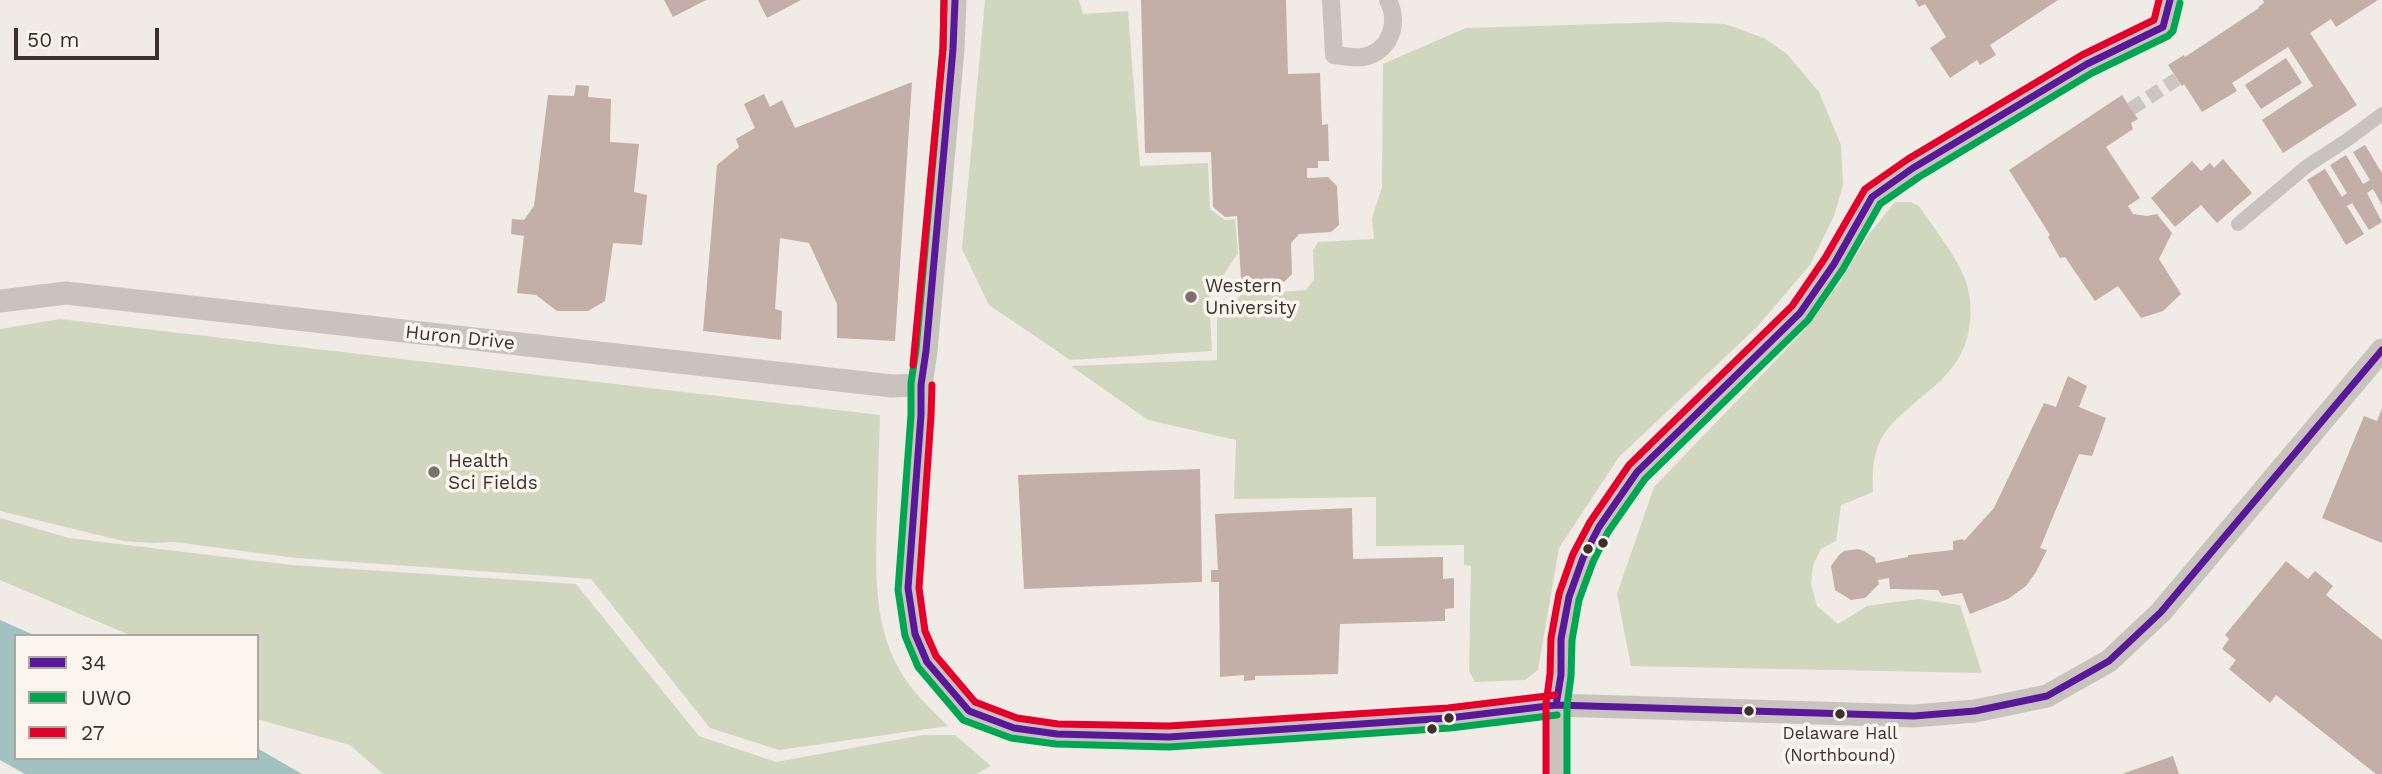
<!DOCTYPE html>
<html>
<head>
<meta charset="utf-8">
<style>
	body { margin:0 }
	#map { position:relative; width:2382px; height:774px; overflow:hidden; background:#f0ebe5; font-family:"Work Sans",sans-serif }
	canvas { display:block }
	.legend { position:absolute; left:14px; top:634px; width:245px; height:126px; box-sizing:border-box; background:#fbf5ee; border:2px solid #aea6a0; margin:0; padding:9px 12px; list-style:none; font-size:21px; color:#3b302b }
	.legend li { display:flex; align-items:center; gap:14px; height:35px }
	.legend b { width:35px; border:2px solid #aea6a0 }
	.scale { position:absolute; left:14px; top:28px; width:145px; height:32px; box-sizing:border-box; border:4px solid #3b302b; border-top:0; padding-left:9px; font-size:21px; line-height:24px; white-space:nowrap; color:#3b302b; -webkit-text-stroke:5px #fbf5ee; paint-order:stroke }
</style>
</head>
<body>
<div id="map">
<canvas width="2382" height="774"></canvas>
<ul class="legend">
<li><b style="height:9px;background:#59189a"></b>34</li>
<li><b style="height:9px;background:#00a651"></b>UWO</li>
<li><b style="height:9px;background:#e4002b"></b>27</li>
</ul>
<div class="scale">50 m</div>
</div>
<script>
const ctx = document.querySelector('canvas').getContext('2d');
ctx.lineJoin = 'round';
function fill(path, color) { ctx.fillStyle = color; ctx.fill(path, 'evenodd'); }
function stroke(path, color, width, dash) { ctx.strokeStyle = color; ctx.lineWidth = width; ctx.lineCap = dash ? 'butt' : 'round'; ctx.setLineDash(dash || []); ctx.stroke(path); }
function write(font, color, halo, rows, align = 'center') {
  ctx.font = font + ' "Work Sans",sans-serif'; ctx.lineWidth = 7; ctx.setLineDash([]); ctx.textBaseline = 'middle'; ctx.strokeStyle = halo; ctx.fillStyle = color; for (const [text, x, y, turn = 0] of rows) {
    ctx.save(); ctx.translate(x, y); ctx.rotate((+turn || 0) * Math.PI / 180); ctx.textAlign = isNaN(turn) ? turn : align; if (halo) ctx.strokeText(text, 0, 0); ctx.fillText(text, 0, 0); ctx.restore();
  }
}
fill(new Path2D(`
	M985,0H1079L1083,14L1128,11L1140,166L1208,163L1210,209L1225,220L1235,219L1238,253L1209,297L1212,351L1070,360L989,305L962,249Z
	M1671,22L1725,24L1764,38L1787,54L1819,92L1841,145L1843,185L1834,216L1810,265L1757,327L1619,457L1559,548L1538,670L1525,680L1475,682L1469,671L1471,566L1464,565V545L1376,546V497L1234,499L1236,440L1148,420L1071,366L1217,360V305L1236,302L1240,295L1306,290L1314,279L1313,250L1318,242L1374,239L1372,218L1382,187L1383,64L1466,28Z
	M1895,202H1911L1919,206C1933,227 1950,248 1961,270C1969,285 1972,305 1970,322C1965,369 1934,385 1902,414C1895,421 1885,430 1881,439C1873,454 1872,475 1873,492L1841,505L1836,541L1821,549L1813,565L1811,584L1817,606L1838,624L1867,606L1918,599L1960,605L1982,673L1631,666L1617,594L1654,487L1803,332L1838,285L1870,233Z
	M60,319L880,415C879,447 878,479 877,512C876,564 872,621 899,669C911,691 931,709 948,726L779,750L710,728L591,579L297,558L174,542L153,543L123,541L0,511V329Z
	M0,518L69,538L292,565L576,584L699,736L776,762L923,735H955L991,766L976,774H383L350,745L257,719V636H132L0,580Z`), '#d1d6bf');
fill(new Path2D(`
	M0,620L36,636H16V758H257V748L302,774H25L0,760Z`), '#a1c2c1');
fill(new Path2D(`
	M664,0H706L673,17Z
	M758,0H801L767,18Z
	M1141,0H1286L1288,74L1320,73L1322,125L1328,124L1329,161H1318V168H1307V178L1328,177L1337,186L1339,225L1331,232L1299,234L1291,243L1292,274L1284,282L1248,284L1241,278L1237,216L1225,217L1213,207L1211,152L1145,153Z
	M1915,0H2058L1990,45L1996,55L1980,65L1977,60L1950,78L1930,48L1946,37L1925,4L1919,7Z
	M2263,0H2378L2336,27L2331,19L2310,33L2357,105L2283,153L2262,120L2313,86L2288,47L2232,83L2237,91L2202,112L2184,84L2182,86L2168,65L2184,55L2185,57L2259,8L2258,7L2264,3Z
	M2286,58L2302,83L2261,109L2245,85Z
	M912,82L895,341L837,338V304L809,243L780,238L775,309L782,311L781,340L703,331L717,165L739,147L736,139L755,128L744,104L764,94L770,107L782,100L795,128Z
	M576,85L589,86L588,97L611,99L610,142L639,144L634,192L647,195L642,245L613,243L605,301L588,311H557L536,295L517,293L524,236L511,234L512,219L524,220L534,206L548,95L574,96Z
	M2122,95L2138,119L2131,123L2133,129L2106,147L2140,198L2128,206L2133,214L2147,216L2157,214L2172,233L2159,259L2181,294L2163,311L2141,318L2118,286L2095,301L2065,257L2060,258L2048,237L2050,235L2009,170Z
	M2365,145L2382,173V205L2373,189L2367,193L2382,222L2369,230L2352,203L2347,206L2364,234L2346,245L2307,180L2325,169L2342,197L2347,193L2330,165L2346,155L2363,184L2370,180L2353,152Z
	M2223,159L2252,193L2217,223L2201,205L2175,227L2151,198L2192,161L2201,171L2210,163L2214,168Z
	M2068,376L2087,386L2079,407L2106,418L2092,456L2079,454L2040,548L2047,550L2036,572L2026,586L2008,599L1970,614L1962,593L1942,596L1938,590L1890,589L1889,578L1878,580L1879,584L1865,598L1851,600L1835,590L1831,566L1839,555L1844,551L1858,549L1864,551L1875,558L1876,563L1908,557V555L1953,550V541L1963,539L1964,541L1994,508L2044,403L2056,407Z
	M2382,408V543L2322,518L2364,416L2377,421Z
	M1200,469L1202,582L1024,589L1018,475Z
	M1352,508L1353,559L1443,557V579L1454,578V608L1445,609V621L1340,624L1338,674L1255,676V680L1244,681V675L1220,677L1219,582H1211V570H1218L1215,514Z
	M2286,561L2308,579L2315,571L2333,586L2326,595L2382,640V774H2376L2276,695L2270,703L2229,669L2236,660L2222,649L2229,639L2225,635Z
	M2173,756L2179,774H2122Z`), '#c3afa7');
stroke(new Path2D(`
	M2131,109L2177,79`), '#ccc6c0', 14, [14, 7]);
stroke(new Path2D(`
	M2238,224L2307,166L2347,140L2382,114`), '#c9c3be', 14);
stroke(new Path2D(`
	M1331,0L1334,55C1343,56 1354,58 1363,57C1390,52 1400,23 1388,0
	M1556,705L1561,675V639L1569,597L1583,558L1599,527L1637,472L1800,313L1834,264L1872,197L1913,168L2087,64L2163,27L2170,0`), '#c9c3be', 18);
stroke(new Path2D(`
	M955,0L953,49L926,351L921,385V415L908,588L915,634L927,662L969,711L1014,728L1057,734L1169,737L1449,718L1556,705L1914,716L1975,711L2047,696L2109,661L2161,612L2382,350
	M0,301L66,293L892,386L921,385
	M1556,705L1557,774`), '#c9c3be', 23);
stroke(new Path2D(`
	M955,0L953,49L926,351L921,385V415L908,588L915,634L927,662L969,711L1014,728L1057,734L1169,737L1449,718L1556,705L1914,716L1975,711L2047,696L2109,661L2161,612L2382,350
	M1556,705L1561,675V639L1569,597L1583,558L1599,527L1637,472L1800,313L1834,264L1872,197L1913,168L2087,64L2163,27L2170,0`), '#59189a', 7);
stroke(new Path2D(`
	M944,0L943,48L916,350L911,383V415L898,590L905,636L918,667L963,720L1011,738L1056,744L1169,747L1450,728L1557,715
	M1567,774V706L1571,676L1572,640L1579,600L1593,562L1608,532L1645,479L1808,320L1843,269L1880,204L1919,177L2092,73L2168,36L2173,31L2180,3`), '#00a651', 7);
stroke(new Path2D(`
	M913,365L943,48L944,0
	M932,385L931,416L919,588L925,631L936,656L975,702L1017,718L1058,724L1169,726L1448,708L1555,695
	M1546,774V704L1550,674L1551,638L1559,594L1573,554L1590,522L1629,465L1792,306L1825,258L1865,189L1908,159L2082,55L2154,20L2159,0`), '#e4002b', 7);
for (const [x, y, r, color] of [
	[1191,297,7,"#7a716c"],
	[434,472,7,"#7a716c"],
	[1603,543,6,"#3b302b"],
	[1588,549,6,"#3b302b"],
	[1749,711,6,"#3b302b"],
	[1840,714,6,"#3b302b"],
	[1449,718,6,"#3b302b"],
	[1432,729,6,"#3b302b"]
]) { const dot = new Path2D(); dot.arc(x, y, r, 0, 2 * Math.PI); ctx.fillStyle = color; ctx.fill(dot); stroke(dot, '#fbf5ee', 2.5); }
write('17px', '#3b302b', '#fbf5ee', [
	["Delaware Hall",1840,734],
	["(Northbound)",1840,756]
]);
write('19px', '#3b302b', '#fbf5ee', [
	["Western",1205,286],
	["University",1205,308],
	["Health",448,461],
	["Sci Fields",448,483]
], 'left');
write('19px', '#3b302b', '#fbf5ee', [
	["Huron Drive",460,338,6]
]);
</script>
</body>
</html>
